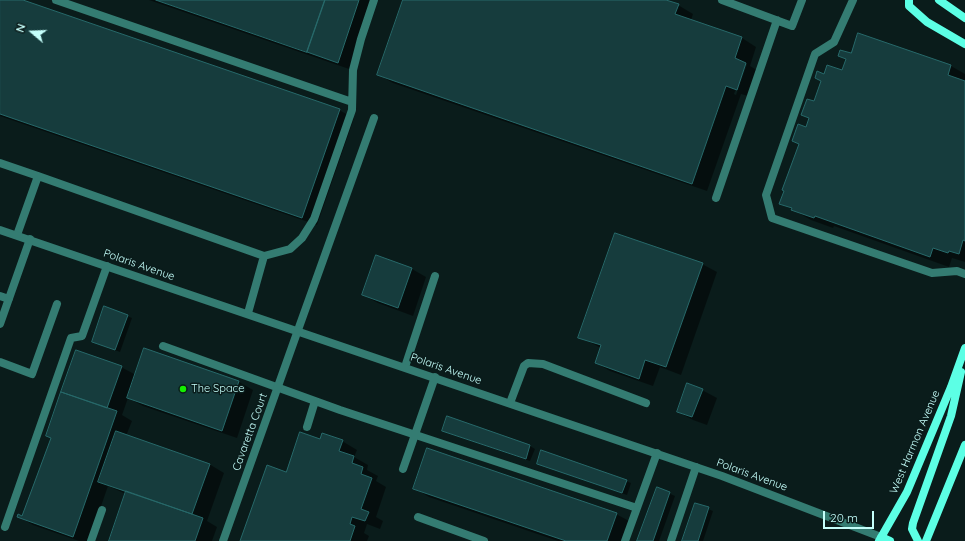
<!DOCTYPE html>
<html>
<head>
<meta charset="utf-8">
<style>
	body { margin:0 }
	#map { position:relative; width:965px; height:541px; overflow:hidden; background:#0a1c1b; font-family:Quicksand,sans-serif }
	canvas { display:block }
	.north { position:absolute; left:12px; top:12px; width:40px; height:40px; -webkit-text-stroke:3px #0a1c1b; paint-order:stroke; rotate:289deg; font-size:11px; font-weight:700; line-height:16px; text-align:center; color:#c5fffb }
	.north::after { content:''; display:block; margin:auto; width:14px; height:18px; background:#c5fffb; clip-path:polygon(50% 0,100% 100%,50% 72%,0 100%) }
	.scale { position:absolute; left:823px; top:511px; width:51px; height:18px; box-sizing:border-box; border:2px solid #c5fffb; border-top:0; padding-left:5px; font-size:12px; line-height:14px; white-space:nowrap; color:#c5fffb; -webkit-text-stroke:3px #0a1c1b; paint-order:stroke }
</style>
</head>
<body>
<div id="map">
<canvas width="965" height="541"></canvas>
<div class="north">N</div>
<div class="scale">20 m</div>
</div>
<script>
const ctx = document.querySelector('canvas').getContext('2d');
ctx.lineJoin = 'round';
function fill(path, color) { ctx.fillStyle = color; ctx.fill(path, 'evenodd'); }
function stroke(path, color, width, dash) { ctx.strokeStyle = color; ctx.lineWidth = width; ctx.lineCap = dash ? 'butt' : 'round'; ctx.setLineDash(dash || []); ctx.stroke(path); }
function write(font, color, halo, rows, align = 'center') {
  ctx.font = font + ' Quicksand,sans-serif'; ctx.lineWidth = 3; ctx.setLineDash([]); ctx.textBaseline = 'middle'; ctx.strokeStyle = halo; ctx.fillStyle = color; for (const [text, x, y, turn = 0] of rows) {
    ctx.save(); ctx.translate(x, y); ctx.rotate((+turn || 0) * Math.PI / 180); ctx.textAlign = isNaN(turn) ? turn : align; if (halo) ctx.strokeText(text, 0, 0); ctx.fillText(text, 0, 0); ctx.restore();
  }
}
fill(new Path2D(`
	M0,0H20L339,110L354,118L317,225L0,116Z
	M149,0H377L352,70Z
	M404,0H663L678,5L693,14L691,20L742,38L756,47L750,66L760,72L752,97L741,94L707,191L393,83L379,75ZM745,64H747L736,95L734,94Z
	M859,34L951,66L965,74V262L952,258L949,267L834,226L833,228L811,220L781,203L800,145L793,141L807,128L810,119L802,115L815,103L824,75L842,71L846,60L839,56L852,55Z
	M376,257L412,269L426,277L413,316L378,303L363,295Z
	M702,264L717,272L681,375L660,367L653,386L610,371L596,363L601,348L580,337Z
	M127,316L132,318L120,352L93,342Z
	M121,367L136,375L239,382L253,390L237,438L143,406L128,398L122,415L132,421L126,436L209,464L224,473L207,521L217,527L212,541H110L126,494L108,486L89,541H79L33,525L18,516L23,517Z
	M702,390L717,398L707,425L693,420L678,412Z
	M448,418L530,446L535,449L530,461L448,433Z
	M320,440L342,441L357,450L354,457L368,465L367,470L378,476L376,481L386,487L376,517L383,521L380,529L367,524L364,533L369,536L367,541H241L286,473Z
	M538,464L626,481L631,483L627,495Z
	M414,488L616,514L631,522L624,541H558L429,497Z
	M657,488L675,496L659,541H639Z
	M696,504L713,511L703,541H683Z`), '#0007');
const building = new Path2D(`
	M0,0H23L340,109L302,218L0,114Z
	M156,0H325L307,52Z
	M325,0H359L338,63L307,52Z
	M403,0H666L679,4L675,14L742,37L735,58L746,63L737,90L726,86L692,184L377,75Z
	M858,33L951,65L948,75L965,81V241L963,240L959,254L949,251L948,253L933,248L930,257L815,216L814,218L791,210L792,208L779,204L784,191L782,190L799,144L792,141L798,124L806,127L809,118L801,115L807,99L814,101L821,81L815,78L817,71L824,74L827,65L842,70L846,59L838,56L840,50L851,53Z
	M615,233L703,263L666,367L645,360L639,379L595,363L601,345L578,338Z
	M376,255L412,268L398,308L362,295Z
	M104,306L128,315L115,350L92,342Z
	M144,348L239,381L222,431L127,398Z
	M76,350L122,366L107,408L61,392Z
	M687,383L703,389L692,417L677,412Z
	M61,392L117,411L73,537L17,517L18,514L22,516L51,438L46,436Z
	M447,416L530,445L526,459L442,431Z
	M116,431L210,464L192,514L98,482Z
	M300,432L320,439L322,433L343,440L339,451L354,456L352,463L363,467L361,474L372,478L361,509L369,512L365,521L352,517L350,524L355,526L350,541H240L267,465L286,472Z
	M427,448L617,513L607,541H566L413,489Z
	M541,450L627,480L622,493L537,464Z
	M657,487L670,492L653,541H637Z
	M126,491L203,518L195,541H109Z
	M695,503L709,507L698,541H682Z`);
fill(building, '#163c3d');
stroke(building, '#27696a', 1);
stroke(new Path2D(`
	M56,0L352,102
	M722,0L792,26L802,0
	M853,0L834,42L815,54L766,195L772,218L932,273L957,271L965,274
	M0,163L38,176
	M716,198L777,20
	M17,235L38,176L264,256L248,313
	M264,256L290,249L302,238L314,219L352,110L353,70L361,39L374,0
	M0,296L9,299
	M0,324L30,239
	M298,330L374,118
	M163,346L340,410L637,508
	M0,362L32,374L57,304
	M405,367L435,276
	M510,403L524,366L528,363L543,364L646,403
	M307,427L315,401
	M403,469L435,377
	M418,517L484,541
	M5,527L71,338L82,336L107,266
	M91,541L102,510
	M625,541L657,453
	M671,541L696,467`), '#347c72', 8);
stroke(new Path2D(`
	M0,230L722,476L881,537
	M223,541L298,330`), '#347c72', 8);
stroke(new Path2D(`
	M909,0V6L927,22L965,44
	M939,0L965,18
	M881,537L890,541
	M879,541L907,492L951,387L965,348
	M918,541L912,529L913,523L951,416L961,372
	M926,541L965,445`), '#5cffe5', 8);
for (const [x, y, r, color] of [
	[183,389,4,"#14f000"]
]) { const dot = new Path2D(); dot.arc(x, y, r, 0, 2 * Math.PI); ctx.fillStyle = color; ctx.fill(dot); stroke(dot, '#0a1c1b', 1.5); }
write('11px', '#c5fffb', '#0a1c1b', [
	["Polaris Avenue",139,265,19],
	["Polaris Avenue",446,369,19],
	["Cavaretta Court",250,432,-70],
	["West Harmon Avenue",915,442,-67],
	["Polaris Avenue",752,475,20]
]);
write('11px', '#c5fffb', '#0a1c1b', [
	["The Space",191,389]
], 'left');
</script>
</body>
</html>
